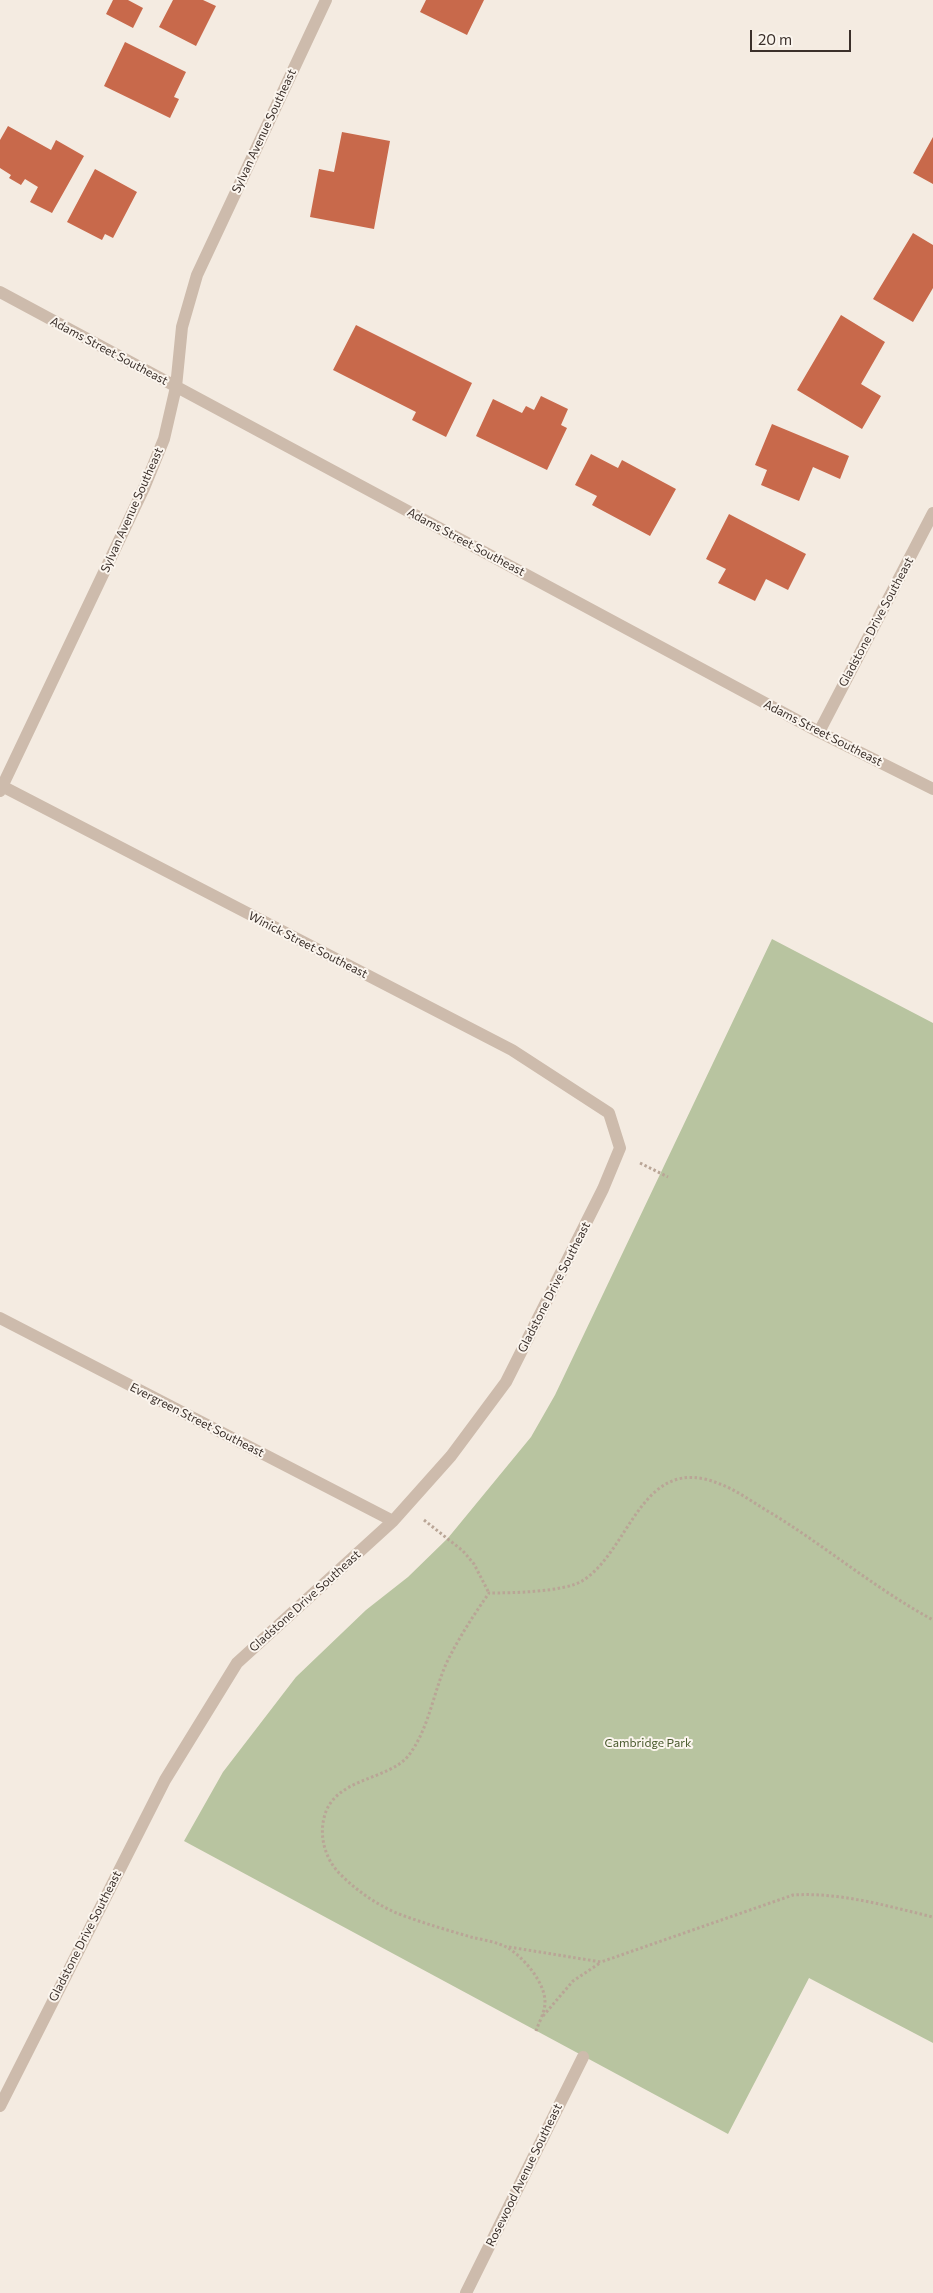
<!DOCTYPE html>
<html>
<head>
<meta charset="utf-8">
<style>
	body { margin:0 }
	#map { position:relative; width:933px; height:2293px; overflow:hidden; background:#f4ebe1; font-family:Commissioner,sans-serif }
	canvas { display:block }
	.scale { position:absolute; left:750px; top:30px; width:101px; height:22px; box-sizing:border-box; border:2px solid #3b302b; border-top:0; padding-left:6px; font-size:15px; line-height:18px; white-space:nowrap; color:#3b302b; -webkit-text-stroke:4px #fbf5ee; paint-order:stroke }
</style>
</head>
<body>
<div id="map">
<canvas width="933" height="2293"></canvas>
<div class="scale">20 m</div>
</div>
<script>
const ctx = document.querySelector('canvas').getContext('2d');
ctx.lineJoin = 'round';
function fill(path, color) { ctx.fillStyle = color; ctx.fill(path, 'evenodd'); }
function stroke(path, color, width, dash) { ctx.strokeStyle = color; ctx.lineWidth = width; ctx.lineCap = dash ? 'butt' : 'round'; ctx.setLineDash(dash || []); ctx.stroke(path); }
function write(font, color, halo, rows, align = 'center') {
  ctx.font = font + ' Commissioner,sans-serif'; ctx.lineWidth = 4; ctx.setLineDash([]); ctx.textBaseline = 'middle'; ctx.strokeStyle = halo; ctx.fillStyle = color; for (const [text, x, y, turn = 0] of rows) {
    ctx.save(); ctx.translate(x, y); ctx.rotate((+turn || 0) * Math.PI / 180); ctx.textAlign = isNaN(turn) ? turn : align; if (halo) ctx.strokeText(text, 0, 0); ctx.fillText(text, 0, 0); ctx.restore();
  }
}
fill(new Path2D(`
	M772,939L933,1023V2043L809,1978L728,2134L184,1841L223,1772L296,1677L366,1610L408,1577L448,1538L531,1437L555,1395Z`), '#b8c4a0');
fill(new Path2D(`
	M113,0H128L143,8L133,28L106,14Z
	M173,0H203L216,6L196,46L159,27Z
	M426,0H484L467,35L420,12Z
	M125,42L186,72L174,97L179,99L170,118L104,86Z
	M8,126L51,150L56,140L84,156L52,213L30,202L38,187L25,179L21,185L9,178L11,175L0,168V140Z
	M342,132L390,141L374,229L310,217L319,169L334,172Z
	M933,137V184L913,173Z
	M95,169L137,192L113,238L105,234L102,240L67,222Z
	M913,233L933,245V288L913,322L873,299Z
	M841,315L885,342L861,384L881,396L862,429L797,390Z
	M356,325L472,383L446,437L412,420L416,412L333,370Z
	M541,396L568,409L561,425L567,428L547,470L476,436L493,399L522,413L526,406L534,410Z
	M772,424L849,456L840,479L813,467L799,501L761,485L767,470L755,465Z
	M591,454L618,468L622,460L676,489L650,536L592,505L597,496L575,485Z
	M729,514L806,554L788,590L766,579L755,601L718,583L726,569L706,559Z`), '#c8694b');
stroke(new Path2D(`
	M640,1163L668,1177
	M424,1520L463,1551L474,1564L489,1593
	M509,1947L601,1962L793,1895C840,1892 887,1906 933,1917
	M543,2016L573,1981L600,1963
	M536,2031C539,2022 545,2012 545,2002C545,1982 523,1957 508,1948C498,1942 483,1940 471,1937C447,1930 423,1923 399,1914C377,1905 357,1891 340,1874C326,1860 319,1838 324,1818C333,1777 389,1781 409,1755C429,1728 433,1694 446,1664C458,1639 473,1616 489,1593C511,1593 564,1592 582,1581C631,1551 641,1451 720,1484C736,1490 751,1501 766,1510C823,1544 874,1588 933,1620`), '#b9a596', 3, [2.5, 2.5]);
stroke(new Path2D(`
	M0,292L819,732L933,789
	M819,732L933,513
	M0,791L144,488L164,439L176,387L182,327L197,275L326,0
	M0,1318L393,1521
	M0,2106L165,1780L237,1663L393,1521L451,1456L506,1382L603,1189L620,1148L609,1113L512,1050L2,786
	M466,2293L583,2057`), '#cdbbac', 12);
write('12px', '#3b302b', '#fbf5ee', [
	["Sylvan Avenue Southeast",264,131,-65],
	["Adams Street Southeast",109,351,28],
	["Sylvan Avenue Southeast",132,510,-66],
	["Adams Street Southeast",466,542,28],
	["Gladstone Drive Southeast",876,622,-62],
	["Adams Street Southeast",823,733,27],
	["Winick Street Southeast",308,945,27],
	["Gladstone Drive Southeast",554,1287,-63],
	["Evergreen Street Southeast",197,1420,27],
	["Gladstone Drive Southeast",305,1601,-42],
	["Gladstone Drive Southeast",85,1936,-63],
	["Rosewood Avenue Southeast",524,2175,-64]
]);
write('12px', '#4a5a2e', '#fbf5ee', [
	["Cambridge Park",648,1743]
]);
</script>
</body>
</html>
